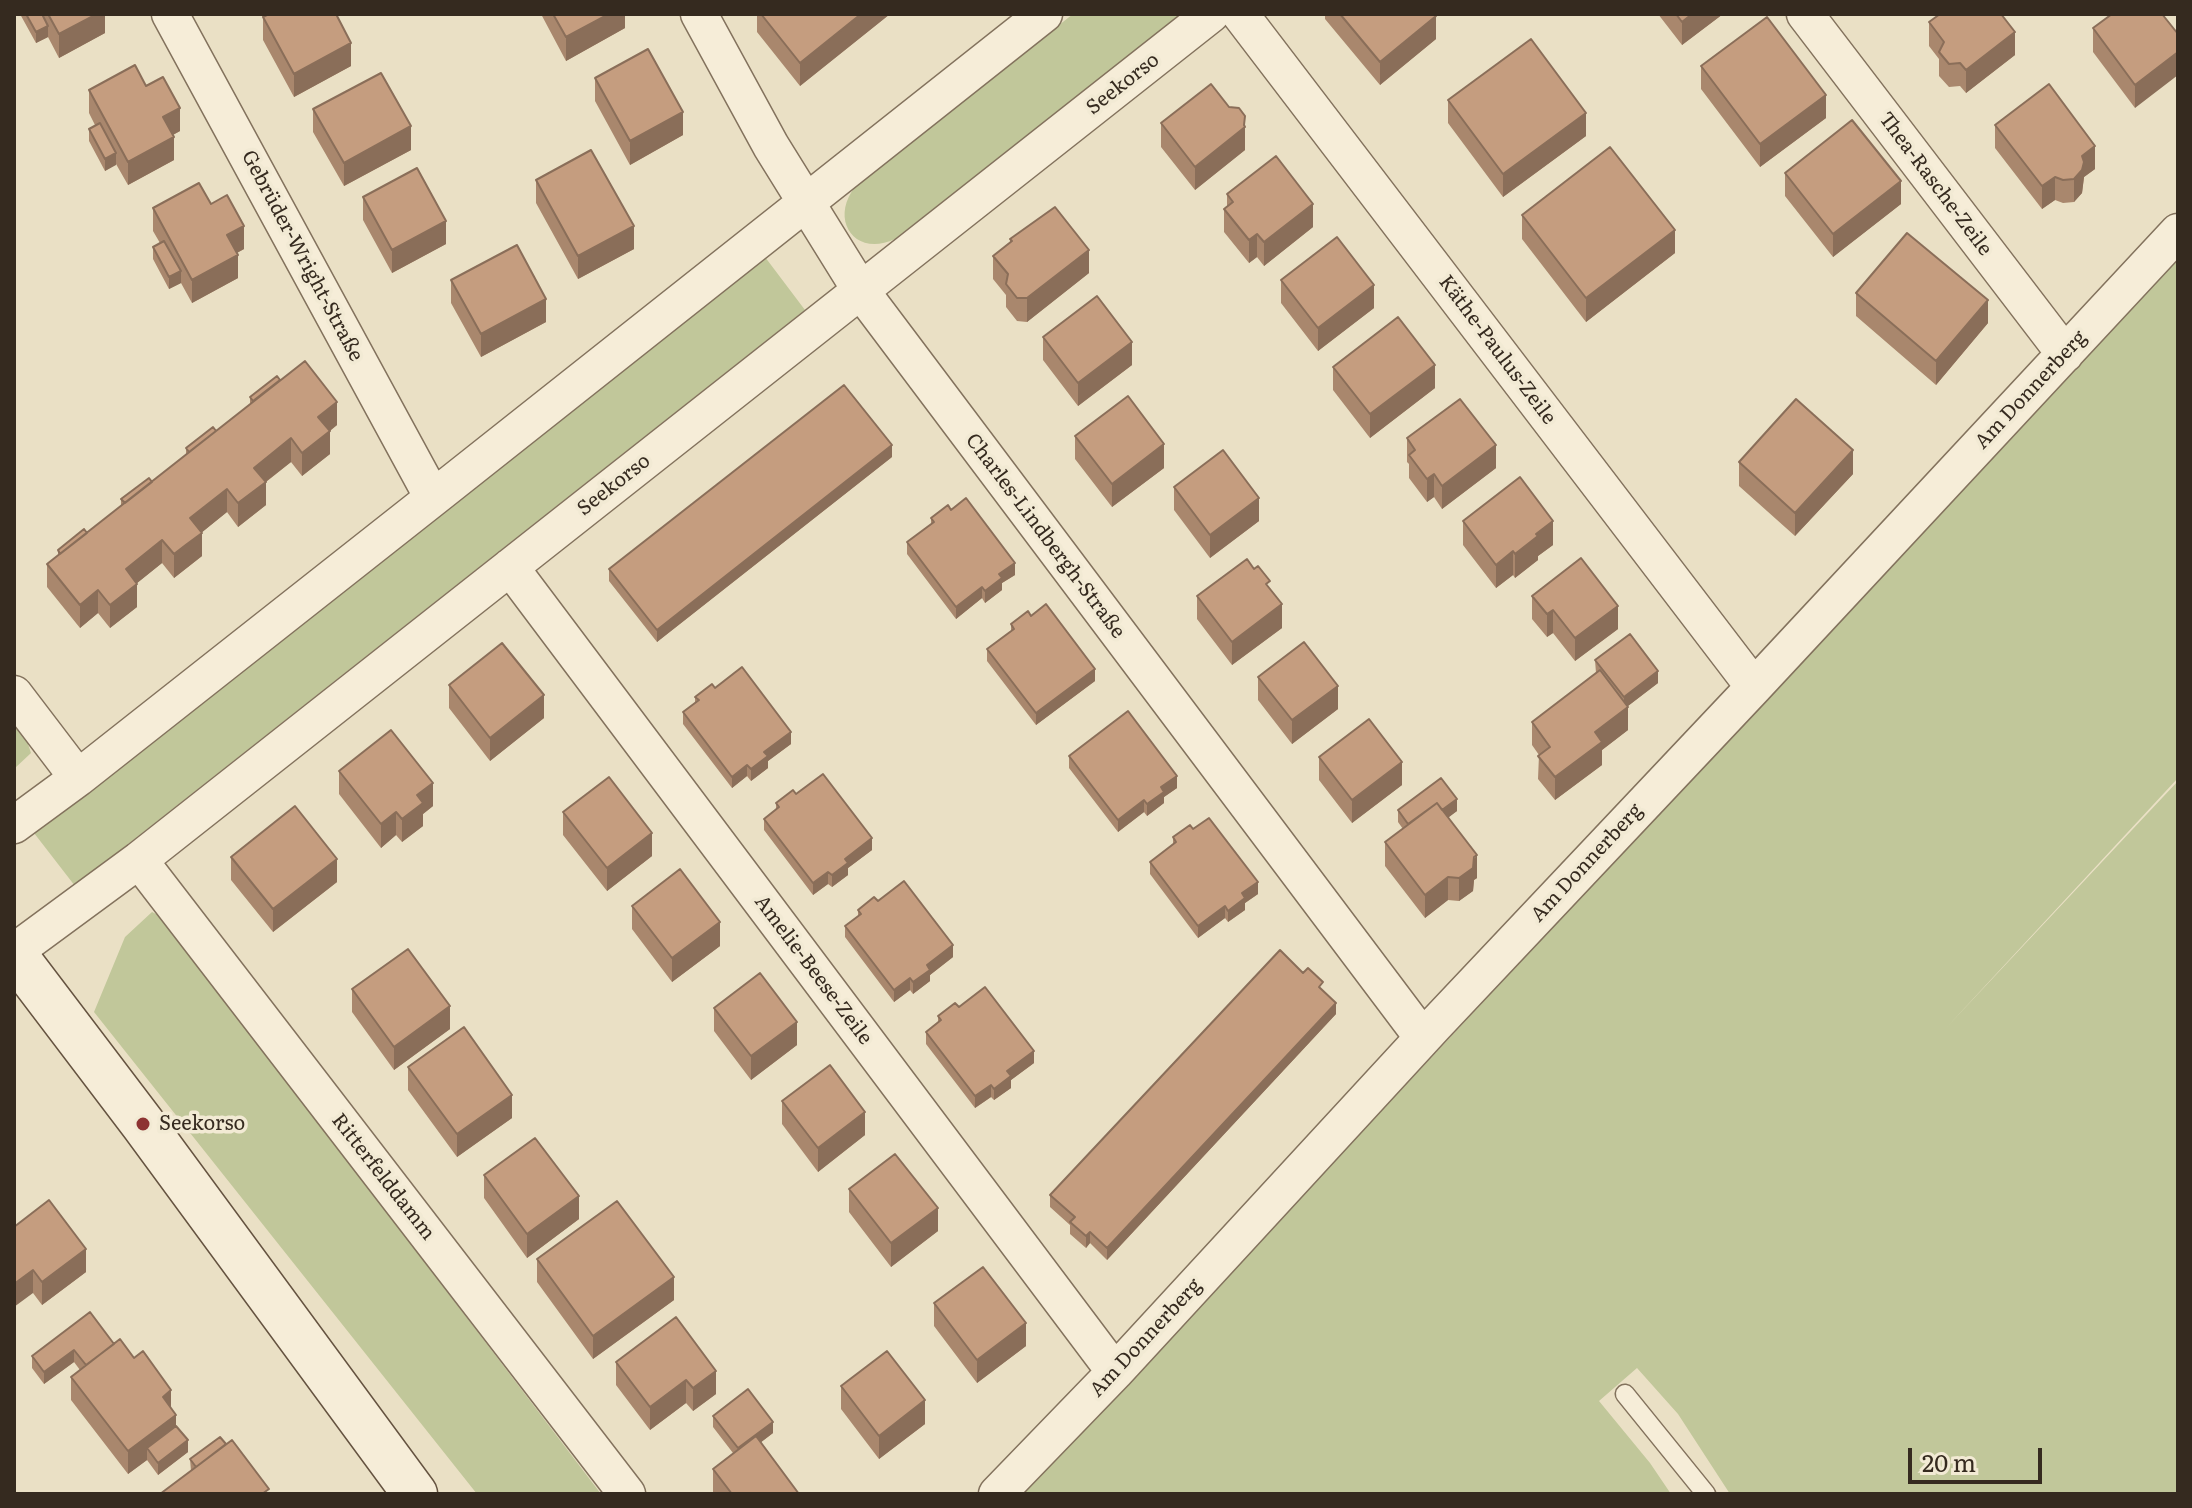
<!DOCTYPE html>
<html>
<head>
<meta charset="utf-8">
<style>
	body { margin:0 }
	#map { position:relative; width:2192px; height:1508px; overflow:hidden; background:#eae0c5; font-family:Literata,serif }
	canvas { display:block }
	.frame { position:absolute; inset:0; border:16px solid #352a1f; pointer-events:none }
	.scale { position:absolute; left:1908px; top:1448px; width:134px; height:36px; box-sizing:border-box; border:4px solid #352a1f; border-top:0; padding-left:10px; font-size:24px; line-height:28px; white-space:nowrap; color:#352a1f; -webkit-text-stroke:6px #f2ead4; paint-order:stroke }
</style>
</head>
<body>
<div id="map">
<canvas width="2192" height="1508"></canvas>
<div class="frame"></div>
<div class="scale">20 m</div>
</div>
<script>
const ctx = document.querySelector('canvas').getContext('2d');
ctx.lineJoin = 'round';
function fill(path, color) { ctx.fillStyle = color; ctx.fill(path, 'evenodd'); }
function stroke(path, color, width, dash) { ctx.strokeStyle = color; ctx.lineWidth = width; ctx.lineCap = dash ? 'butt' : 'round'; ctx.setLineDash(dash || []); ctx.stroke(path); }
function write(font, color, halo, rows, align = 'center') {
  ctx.font = font + ' Literata,serif'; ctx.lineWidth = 7; ctx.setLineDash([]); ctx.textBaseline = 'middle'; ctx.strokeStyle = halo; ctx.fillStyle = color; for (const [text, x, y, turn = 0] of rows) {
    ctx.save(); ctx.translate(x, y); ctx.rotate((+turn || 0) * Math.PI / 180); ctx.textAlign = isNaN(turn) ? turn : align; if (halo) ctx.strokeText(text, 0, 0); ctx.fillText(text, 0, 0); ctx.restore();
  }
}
fill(new Path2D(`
	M1073,14H1181L895,239C855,258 829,220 855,187Z
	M765,257L805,310L75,886L34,833Z
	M2178,259V778L1946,1028L2178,781V1494H1730L1678,1414L1637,1368L1599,1401L1650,1463L1671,1494H1023Z
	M14,722L26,738L31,753L14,769Z
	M152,912L162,917L601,1494H477L94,1012L125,937Z`), '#c1c79a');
const service = new Path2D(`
	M1625,1394L1706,1494`);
const minor = new Path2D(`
	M170,14L433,498
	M699,14L771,146L861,291L1423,1038
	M1240,14L1754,687
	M1805,14L2065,354
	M510,567L1115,1372
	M14,694L78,778
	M14,825L78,778L433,498L1044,14
	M139,860L627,1494
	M14,952L139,860L1211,14
	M997,1494L1115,1372L1434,1026L1754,687L2178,232`);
const secondary = new Path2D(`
	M14,954L143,1124L415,1494`);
stroke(service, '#83725d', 21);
stroke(minor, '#83725d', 39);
stroke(secondary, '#655340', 47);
stroke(service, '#f6edd8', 18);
stroke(minor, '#f6edd8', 36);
stroke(secondary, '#f6edd8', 44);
fill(new Path2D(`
	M20,14H105V33L59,58L48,37L36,43Z
	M541,14H625V28L566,61Z
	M757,14H890L800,86L757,32Z
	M1325,14H1435L1436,39L1380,85L1325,19Z
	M1658,14H1723L1682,45Z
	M2162,14L2135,108L2093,52V28Z
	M263,17L351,66L294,97L263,40Z
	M1929,22L2015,55L1966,93L1960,86L1949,87L1939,76V59L1929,46Z
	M1701,66L1826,118L1760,167L1701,89Z
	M595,78L683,135L630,165L595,101Z
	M146,86L180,131L173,135L174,160L128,185L116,164L105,171L89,141V129L95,125L89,113V90Z
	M1448,100L1586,136L1503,197L1448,123Z
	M1229,107L1245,116V150L1195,190L1161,147V123Z
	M313,109L411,150L344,186L313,132Z
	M1995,125L2095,169L2084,177L2082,193L2074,202L2063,203L2055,200L2042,209L1995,148Z
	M1785,173L1901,204L1833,257L1785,196Z
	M536,180L634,249L578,279L536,203Z
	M1227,194L1313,227L1264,266L1257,257L1249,263L1224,232V209L1227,207Z
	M363,197L446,244L392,273L363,220Z
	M211,204L244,249L237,253L238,278L192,303L181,283L169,289L153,259V247L160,243L153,231V208Z
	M1522,215L1675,253L1586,322L1522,239Z
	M1010,239L1089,273L1027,322L1017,321L1006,307V295L993,279V256L1010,242Z
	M451,280L546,322L481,357L451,303Z
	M1281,280L1374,308L1318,351L1281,303Z
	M1856,293L1988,323L1936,385L1856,316Z
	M1043,337L1132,365L1078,406L1043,360Z
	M1333,367L1435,388L1370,438L1333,390Z
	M280,380L337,425L330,431V454L302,476L291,462L266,482V505L238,527L227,512L202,532V556L174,578L162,563L137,583V607L110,628L98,613L80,628L47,587V564L58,556V550L87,533L121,506V499L152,482L186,454V448L216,431L250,404V397Z
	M1075,436L1164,468L1112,507L1075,459Z
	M1407,438L1496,468L1442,509L1434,497L1427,502L1409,478V464L1407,462Z
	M892,457L657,642L609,581V569Z
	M1739,462L1853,474L1795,536L1739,486Z
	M1174,487L1259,521L1210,558L1174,510Z
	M951,510L1015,575L1002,583V590L985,603L982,598L956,619L907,554V542L931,525V518Z
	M1463,521L1553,545L1538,556V560L1515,578L1513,575L1496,588L1463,545Z
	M1270,589L1282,628L1232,665L1197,619V596Z
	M1532,596L1618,629L1575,661L1553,633L1547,637L1532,619Z
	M1031,616L1095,681L1036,725L987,661V649L1011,631V624Z
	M1595,660L1658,683L1628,706V730L1602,750V765L1555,800L1538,779L1539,755L1532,745V722L1596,673Z
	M1258,677L1338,709L1292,744L1258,700Z
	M449,685L544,718L490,761L449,708Z
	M715,688L791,744L768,761V768L751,781L747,776L732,788L683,724V712L695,703V697Z
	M1069,756L1177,788L1164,797V803L1147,816L1144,812L1118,832L1069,768Z
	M1319,757L1402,785L1352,823L1319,780Z
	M339,771L433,806L423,814V826L402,842L396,835L381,848L339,794Z
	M796,794L872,850L848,868V875L832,887L828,884L813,895L764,830V819L776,810V803Z
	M1398,810L1457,811L1448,817L1477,878L1474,880L1473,891L1459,901L1448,900L1425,918L1385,866V842L1403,829L1398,822Z
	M563,812L652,856L607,891L563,835Z
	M1193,829L1258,894L1245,903V910L1228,922L1225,918L1198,938L1150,874V862L1173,844V837Z
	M231,857L337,882L273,932L231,880Z
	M878,901L953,957L930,975V981L913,994L910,990L894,1002L845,937V926L858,916V910Z
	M632,906L720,946L672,982L632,929Z
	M352,989L450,1029L394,1070L352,1012Z
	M1323,991L1336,1014L1107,1260L1090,1243L1086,1248L1070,1234V1225L1050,1207V1195Z
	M959,1007L1034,1063L1011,1080V1088L994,1100L991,1097L975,1108L926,1044V1032L938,1022V1016Z
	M714,1008L797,1045L751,1080L714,1031Z
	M408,1067L512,1118L457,1157L408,1090Z
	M782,1101L865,1135L818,1172L782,1124Z
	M484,1175L579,1219L527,1258L484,1198Z
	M849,1189L938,1231L891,1267L849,1212Z
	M14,1227L86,1272L42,1305L33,1293Z
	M537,1259L674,1300L593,1359L537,1282Z
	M934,1303L1026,1346L977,1383L934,1326Z
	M676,1317L716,1394L693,1411L686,1403L650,1430L616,1385V1362Z
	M114,1344L171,1408L176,1426L188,1452L158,1475L147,1460L128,1474L71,1400V1377L80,1370L74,1362L44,1384L32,1368V1356Z
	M841,1386L925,1424L879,1459L841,1409Z
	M713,1416L773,1433L761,1442L799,1494H714L713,1492V1469L733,1453L713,1427Z
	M190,1459L269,1494L191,1471Z`), '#a9876d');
fill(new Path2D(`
	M97,14H105V33L59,58V34Z
	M609,14H625V28L566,61V37Z
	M861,14H890L800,86V63Z
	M1692,14H1723L1682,45V22Z
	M1436,16V39L1380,85V62Z
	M48,26V37L36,43V32Z
	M2015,32V55L1966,93V70Z
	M351,43V66L294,97V74Z
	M2178,52V75L2135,108V85Z
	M1826,95V118L1760,167V144Z
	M180,108V131L163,140V117Z
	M683,112V135L630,165V141Z
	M1586,113V136L1503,197V174Z
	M1245,116V150L1195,190V167Z
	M411,126V150L344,186V163Z
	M174,137V160L128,185V162Z
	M2095,146V169L2084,177L2082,193L2074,202V179L2082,156Z
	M116,153V165L105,171V159Z
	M2055,177V200L2042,209V186Z
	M1901,181V204L1833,257V234Z
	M1313,204V227L1264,266V242Z
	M446,221V244L392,273V250Z
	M244,226V249L227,258V235Z
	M634,226V249L578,279V256Z
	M1675,230V253L1586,322V298Z
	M1257,234V257L1249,263V240Z
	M1089,250V273L1027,322V298Z
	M238,255V278L192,303V280Z
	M181,271V283L169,289V277Z
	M1374,285V308L1318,351V328Z
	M546,299V322L481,357V334Z
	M1988,300V323L1936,385V361Z
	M1132,342V365L1078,406V383Z
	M1435,365V388L1370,438V414Z
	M337,402V425L318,440V417Z
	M330,431V454L302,476V453Z
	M291,438V462L254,491V468Z
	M1164,444V468L1112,507V484Z
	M892,445V457L657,642V630Z
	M1496,445V468L1442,509V486Z
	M1853,450V474L1795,536V513Z
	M1434,474V497L1427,502V479Z
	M266,482V505L238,527V503Z
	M227,489V512L190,542V518Z
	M1259,498V521L1210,558V535Z
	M1553,521V545L1538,556V560L1515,578V554L1536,534Z
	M202,533V556L174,578V554Z
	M162,540V563L126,592V569Z
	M1513,551V575L1496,588V565Z
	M1015,563V575L1002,583V590L985,603V591L999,574Z
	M137,584V607L110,628V605Z
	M982,587V598L956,619V607Z
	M98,590V613L80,628V605Z
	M1282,604V628L1232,665V642Z
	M1618,606V629L1575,661V638Z
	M1553,610V633L1547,637V614Z
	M1095,669V681L1036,725V713Z
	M1658,671V683L1624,709V697Z
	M1338,686V709L1292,744V720Z
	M544,695V718L490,761V738Z
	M1628,707V730L1602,750V765L1555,800V777L1595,732Z
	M791,732V744L768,761V768L751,781V769L764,752Z
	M1402,762V785L1352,823V800Z
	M747,765V776L732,788V777Z
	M1177,776V788L1164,797V803L1147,816V804L1161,787Z
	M433,783V806L423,814V826L402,842V819L417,795Z
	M1457,799V811L1414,844V832Z
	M1144,800V812L1118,832V820Z
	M396,812V835L381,848V824Z
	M652,833V856L607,891V868Z
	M872,838V850L848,868V875L832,887V875L845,859Z
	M1477,855V878L1474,880L1473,891L1459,901V878Z
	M337,859V882L273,932V909Z
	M828,872V884L813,895V883Z
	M1448,877V900L1425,918V895Z
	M1258,882V894L1245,903V910L1228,922V911L1242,893Z
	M1225,906V918L1198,938V926Z
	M720,922V946L672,982V958Z
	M953,945V957L930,975V981L913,994V982L927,965Z
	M910,978V990L894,1002V990Z
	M1336,1003V1014L1107,1260V1248Z
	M450,1006V1029L394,1070V1047Z
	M797,1022V1045L751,1080V1056Z
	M1034,1051V1063L1011,1080V1088L994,1100V1089L1007,1071Z
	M991,1085V1097L975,1108V1096Z
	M512,1095V1118L457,1157V1134Z
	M865,1112V1135L818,1172V1148Z
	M579,1196V1219L527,1258V1234Z
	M938,1208V1231L891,1267V1243Z
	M1090,1232V1243L1086,1248V1236Z
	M86,1249V1272L42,1305V1282Z
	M33,1270V1293L14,1307V1284Z
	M674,1277V1300L593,1359V1336Z
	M1026,1323V1346L977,1383V1360Z
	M74,1350V1362L44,1384V1372Z
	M716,1371V1394L693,1411V1388Z
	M686,1380V1403L650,1430V1407Z
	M171,1390V1413L163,1397Z
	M925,1400V1424L879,1459V1436Z
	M176,1415V1438L147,1448V1460L128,1474V1451Z
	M773,1422V1433L738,1460V1448Z
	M188,1440V1452L158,1475V1463Z`), '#8a6e59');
const building = new Path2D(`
	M26,14H42L48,26L36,32Z
	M48,14H97L59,34Z
	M269,14H336L351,43L294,74L263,17Z
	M553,14H609L566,37Z
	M761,14H861L800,63Z
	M1340,14H1435L1436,16L1380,62Z
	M1676,14H1692L1682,22Z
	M1940,14H2001L2015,32L1966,70L1960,63L1949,64L1939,52L1944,42L1929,22Z
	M2112,14H2162L2178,34V52L2135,85L2093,28Z
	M1767,17L1826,95L1760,144L1701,66Z
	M1531,39L1586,113L1503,174L1448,100Z
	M648,49L683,112L630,141L595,78Z
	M135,65L146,86L163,77L180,108L163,117L174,137L128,162L89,90Z
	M381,73L411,126L344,163L313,109Z
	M1211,84L1229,107L1239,108L1245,116L1244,125L1245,127L1195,167L1161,123Z
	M2049,84L2095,146L2082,156L2084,162L2082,170L2074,179L2063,180L2055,177L2042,186L1995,125Z
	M1852,120L1901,181L1833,234L1785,173Z
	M100,123L116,153L105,159L89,129Z
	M1610,147L1675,230L1586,298L1522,215Z
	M591,150L634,226L578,256L536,180Z
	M1276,156L1313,204L1264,242L1257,234L1249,240L1224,209L1233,202L1227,194Z
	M417,168L446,221L392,250L363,197Z
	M199,183L211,204L227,195L244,226L227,235L238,255L192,280L153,208Z
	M1055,207L1089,250L1027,298H1017L1006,284L1008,274L993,256L1012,241L1010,239Z
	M1907,233L1988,300L1936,361L1856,293Z
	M1337,237L1374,285L1318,328L1281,280Z
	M164,241L181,271L169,277L153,247Z
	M517,245L546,299L481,334L451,280Z
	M1097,296L1132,342L1078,383L1043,337Z
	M1398,317L1435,365L1370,414L1333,367Z
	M305,361L337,402L318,417L330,431L302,453L291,438L254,468L266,482L238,503L227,489L190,518L202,533L187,544L174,554L162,540L126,569L137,584L110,605L98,590L80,605L47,564Z
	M277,376L280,380L253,401L250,397Z
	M844,385L892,445L657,630L609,569Z
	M1128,396L1164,444L1112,484L1075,436Z
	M1460,399L1496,445L1442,486L1434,474L1427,479L1409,455L1415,450L1407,438Z
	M1796,399L1853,450L1795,513L1739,462Z
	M213,427L216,431L189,452L186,448Z
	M1223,450L1259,498L1210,535L1174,487Z
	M1520,477L1553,521L1536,534L1538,536L1515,554L1513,551L1496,565L1463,521Z
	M149,478L152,482L125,503L121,499Z
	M966,498L1015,563L999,574L1002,578L985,591L982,587L956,607L907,542L934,522L931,518L948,505L951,510Z
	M84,529L87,533L60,554L58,550Z
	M1581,558L1618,606L1575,638L1553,610L1547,614L1532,596Z
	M1247,559L1254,569L1258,566L1270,581L1266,584L1282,604L1232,642L1197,596Z
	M1046,604L1095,669L1036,713L987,649L1014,629L1011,624L1028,611L1031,616Z
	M1630,634L1658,671L1624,697L1595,660Z
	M1304,642L1338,686L1292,720L1258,677Z
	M502,643L544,695L490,738L449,685Z
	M742,667L791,732L764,752L768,756L751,769L747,765L732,777L683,712L699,700L695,697L712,684L715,688Z
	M1600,670L1628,707L1595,732L1602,742L1555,777L1538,756L1550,747L1532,722Z
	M1128,711L1177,776L1161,787L1164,792L1147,804L1144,800L1118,820L1069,756Z
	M1369,719L1402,762L1352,800L1319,757Z
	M391,730L433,783L417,795L423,803L402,819L396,812L381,824L339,771Z
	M823,774L872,838L845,859L848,863L832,875L828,872L813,883L764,819L779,807L776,803L793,790L796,794Z
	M609,777L652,833L607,868L563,812Z
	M1441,778L1457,799L1442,810L1437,803L1408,824L1398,810Z
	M1437,803L1477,855L1474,857L1473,868L1459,878L1448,877L1425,895L1385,842Z
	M295,806L337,859L273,909L231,857Z
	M1209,818L1258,882L1242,893L1245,898L1228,911L1225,906L1198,926L1150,862L1176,842L1173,837L1190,825L1193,829Z
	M680,869L720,922L672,958L632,906Z
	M904,881L953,945L927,965L930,970L913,982L910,978L894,990L845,926L861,914L858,910L874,897L878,901Z
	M408,949L450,1006L394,1047L352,989Z
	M1280,950L1303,973L1308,968L1323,982L1319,987L1336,1003L1107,1248L1090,1232L1086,1236L1070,1222L1075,1217L1050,1195Z
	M760,973L797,1022L751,1056L714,1008Z
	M985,987L1034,1051L1007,1071L1011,1076L994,1089L991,1085L975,1096L926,1032L941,1020L938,1016L955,1003L959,1007Z
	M464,1027L512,1095L457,1134L408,1067Z
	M830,1065L865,1112L818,1148L782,1101Z
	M535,1138L579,1196L527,1234L484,1175Z
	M895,1154L938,1208L891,1243L849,1189Z
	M49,1200L86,1249L42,1282L33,1270L14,1284V1227Z
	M617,1201L674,1277L593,1336L537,1259Z
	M983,1267L1026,1323L977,1360L934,1303Z
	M90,1312L114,1344L86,1365L74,1350L44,1372L32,1356Z
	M676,1317L716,1371L693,1388L686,1380L650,1407L616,1362Z
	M120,1339L134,1358L143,1351L171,1390L163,1397L176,1415L128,1451L71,1377Z
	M887,1351L925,1400L879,1436L841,1386Z
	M748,1389L773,1422L738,1448L713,1416Z
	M176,1426L188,1440L158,1463L147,1448Z
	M756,1436L799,1494H732L713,1469Z
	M220,1437L226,1444L196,1467L190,1459Z
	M232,1440L269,1489L262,1494H160Z`);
fill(building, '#c59d7f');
stroke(building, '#8a6e59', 2);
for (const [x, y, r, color] of [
	[143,1124,8,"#8d3332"]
]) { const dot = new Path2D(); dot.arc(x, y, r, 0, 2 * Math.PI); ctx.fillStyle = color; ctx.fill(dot); stroke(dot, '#f2ead4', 3); }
write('20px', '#352a1f', '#f2ead4', [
	["Seekorso",1123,84,-38],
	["Thea-Rasche-Zeile",1935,184,53],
	["Gebrüder-Wright-Straße",302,256,62],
	["Käthe-Paulus-Zeile",1497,350,53],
	["Am Donnerberg",2031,390,-47],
	["Seekorso",614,485,-38],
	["Charles-Lindbergh-Straße",1045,536,53],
	["Am Donnerberg",1587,863,-47],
	["Amelie-Beese-Zeile",813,970,53],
	["Ritterfelddamm",383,1177,52],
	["Am Donnerberg",1146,1338,-47]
]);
write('20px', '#352a1f', '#f2ead4', [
	["Seekorso",159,1124]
], 'left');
</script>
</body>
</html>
